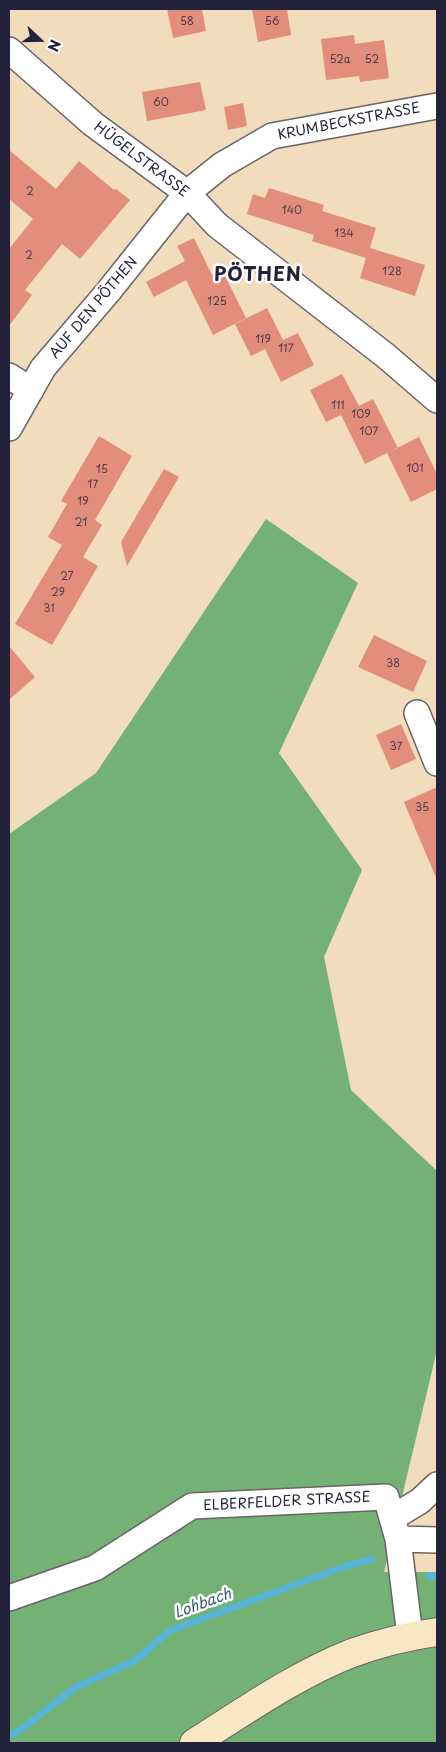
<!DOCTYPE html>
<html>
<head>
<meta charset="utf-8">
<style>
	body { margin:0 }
	#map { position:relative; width:446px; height:1752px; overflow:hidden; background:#f1dcbb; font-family:"Playpen Sans",sans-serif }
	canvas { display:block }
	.frame { position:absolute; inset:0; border:10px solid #22223b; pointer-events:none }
	.north { position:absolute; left:15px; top:15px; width:50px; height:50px; -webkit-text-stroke:4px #fff; paint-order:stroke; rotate:111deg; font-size:14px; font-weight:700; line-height:20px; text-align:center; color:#22223b }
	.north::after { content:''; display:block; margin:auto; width:18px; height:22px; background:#22223b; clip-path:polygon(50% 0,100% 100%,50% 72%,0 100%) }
</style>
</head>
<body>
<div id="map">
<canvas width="446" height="1752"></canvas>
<div class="frame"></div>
<div class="north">N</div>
</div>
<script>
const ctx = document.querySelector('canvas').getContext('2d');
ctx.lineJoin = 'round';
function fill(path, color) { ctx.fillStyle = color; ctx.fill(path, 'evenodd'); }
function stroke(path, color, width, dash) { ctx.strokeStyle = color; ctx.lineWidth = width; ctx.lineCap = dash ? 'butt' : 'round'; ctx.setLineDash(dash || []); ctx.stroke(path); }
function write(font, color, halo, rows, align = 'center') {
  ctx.font = font + ' "Playpen Sans",sans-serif'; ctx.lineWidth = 5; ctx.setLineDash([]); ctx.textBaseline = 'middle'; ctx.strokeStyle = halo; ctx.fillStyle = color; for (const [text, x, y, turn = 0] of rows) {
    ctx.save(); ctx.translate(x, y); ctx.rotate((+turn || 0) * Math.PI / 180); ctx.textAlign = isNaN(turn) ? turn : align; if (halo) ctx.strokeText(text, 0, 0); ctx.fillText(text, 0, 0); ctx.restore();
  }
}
fill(new Path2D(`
	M266,519L358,583L279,753L362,870L324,957L351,1090L437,1171V1350L384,1572H437V1743H9V834L96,773Z`), '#73b274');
stroke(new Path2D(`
	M429,1576H437
	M9,1736L20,1730L76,1687L136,1660L169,1631L346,1566L372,1559`), '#59b5d7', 7);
fill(new Path2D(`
	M167,9H202L206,31L173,38Z
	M252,9H287L291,35L258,42Z
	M354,35L355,44L384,40L389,78L360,82L359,76L326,80L321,39Z
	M200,82L206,110L147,121L142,92Z
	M243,103L247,126L228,130L224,107Z
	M9,150L56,189L79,161L114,190L116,189L130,200L80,259L62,244L25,290L32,295L9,326V249L33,219L9,199Z
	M269,188L324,205L322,211L376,228L370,248L425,265L415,296L360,278L366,258L312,241L314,235L247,214L253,194L265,198Z
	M194,238L212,275L222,270L246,318L213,335L186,280L154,297L146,282L185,261L177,246Z
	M267,308L283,340L298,333L314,365L281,382L265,349L251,356L235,324Z
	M342,374L359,406L373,399L398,448L387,453L419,437L437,474V489L411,502L387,453L365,464L341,415L326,422L310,390Z
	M99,436L132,456L95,520L102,525L83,557L98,566L52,645L15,624L62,545L48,537L67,504L61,501Z
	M164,469L179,477L127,566L121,542Z
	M374,635L427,661L413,692L358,667Z
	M9,646L35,677L9,700Z
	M401,724L416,759L391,770L376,735Z
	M437,787V880L404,802Z`), '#e38d7d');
const minor = new Path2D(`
	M9,50L93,124L187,193L217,225L386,356L437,400
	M9,376L31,390
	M9,428L43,368L108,292L187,193L222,165L272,136L437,106
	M417,713L437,763
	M392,1518L420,1501L437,1485
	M398,1539L437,1540
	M9,1598L95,1568L192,1506L386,1497L398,1539L410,1636`);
const secondary = new Path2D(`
	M194,1743C245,1711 296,1675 352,1653C380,1643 409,1636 437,1632`);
stroke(minor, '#6a6368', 28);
stroke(secondary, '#6a6368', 30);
stroke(minor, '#fff', 25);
stroke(secondary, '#f9e7c3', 28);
write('11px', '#523d4c', null, [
	["58",187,22],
	["56",272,22],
	["52a",340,60],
	["52",372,60],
	["60",161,103],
	["2",30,192],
	["140",292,211],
	["134",344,234],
	["2",29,256],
	["128",392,272],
	["125",217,302],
	["119",263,340],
	["117",286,349],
	["111",338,406],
	["109",361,415],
	["107",369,432],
	["101",415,469],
	["15",102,470],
	["17",93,485],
	["19",83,502],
	["21",81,523],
	["27",67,577],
	["29",58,593],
	["31",49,609],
	["38",393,664],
	["37",396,747],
	["35",422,808]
]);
write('14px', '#22223b', '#fff', [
	["KRUMBECKSTRASSE",349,122,-11],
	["HÜGELSTRASSE",141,160,37],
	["AUF DEN PÖTHEN",94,308,-50],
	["ELBERFELDER STRASSE",287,1502,-3]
]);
write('italic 15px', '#385d79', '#fff', [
	["Lohbach",203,1604,-20]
]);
ctx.letterSpacing = '1px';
write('bold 19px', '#22223b', '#fff', [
	["PÖTHEN",258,276]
]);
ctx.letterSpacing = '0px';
</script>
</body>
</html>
